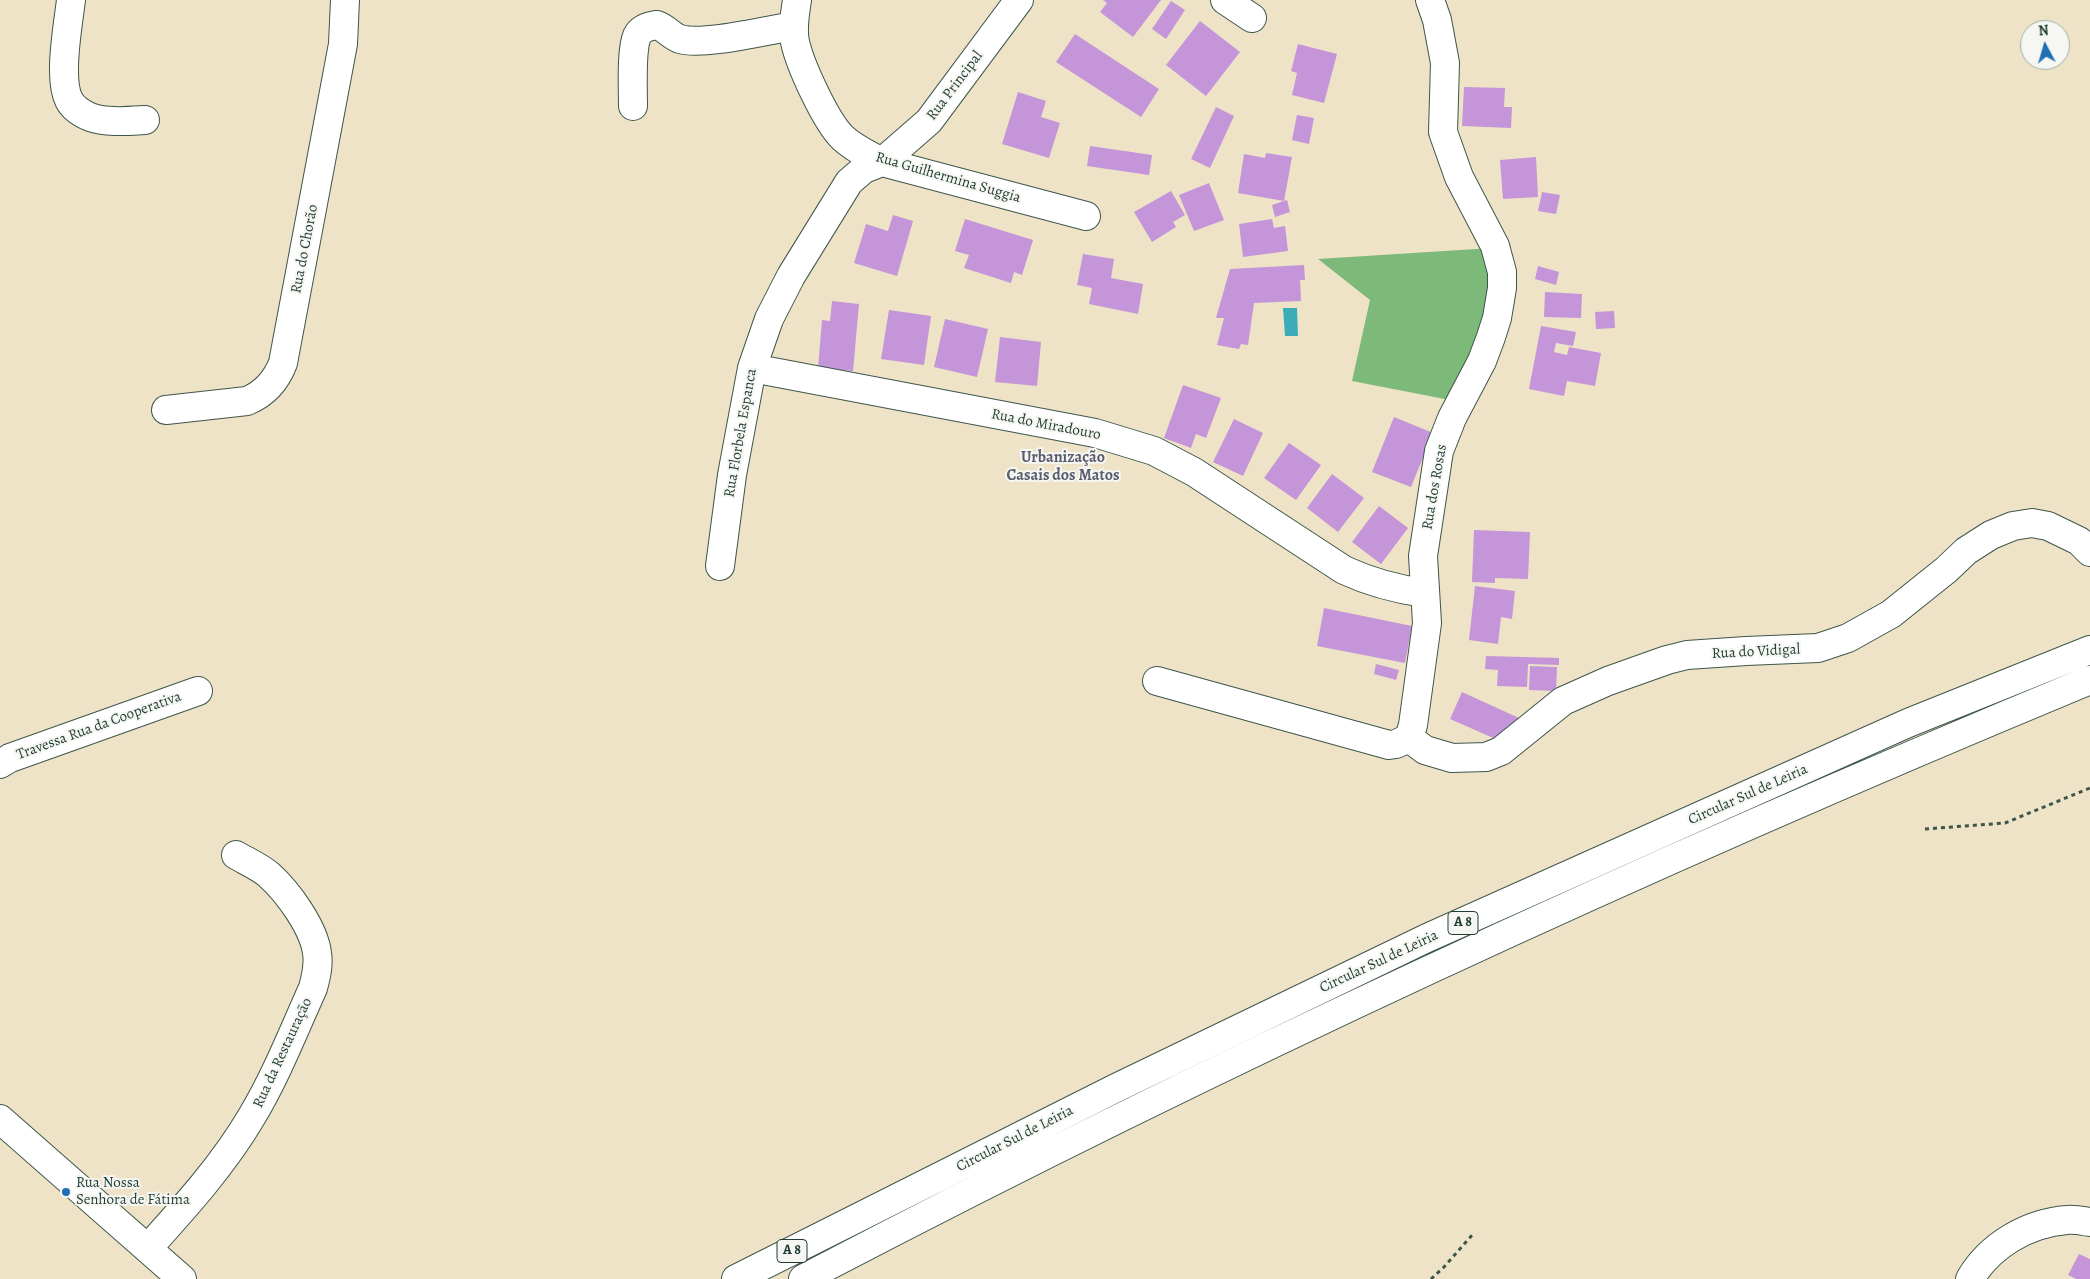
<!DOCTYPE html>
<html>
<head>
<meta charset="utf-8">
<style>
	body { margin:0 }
	#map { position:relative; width:2090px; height:1279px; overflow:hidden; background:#eee3c7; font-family:Alegreya,serif }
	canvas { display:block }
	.north { position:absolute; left:2020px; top:20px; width:50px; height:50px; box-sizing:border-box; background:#f6f6f2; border:1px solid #a0aca6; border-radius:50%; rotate:354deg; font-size:14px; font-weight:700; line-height:20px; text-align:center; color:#1f3d34 }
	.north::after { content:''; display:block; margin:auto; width:18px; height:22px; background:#1f6fb2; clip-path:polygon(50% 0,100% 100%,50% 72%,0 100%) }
</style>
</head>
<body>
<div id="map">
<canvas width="2090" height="1279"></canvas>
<div class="north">N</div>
</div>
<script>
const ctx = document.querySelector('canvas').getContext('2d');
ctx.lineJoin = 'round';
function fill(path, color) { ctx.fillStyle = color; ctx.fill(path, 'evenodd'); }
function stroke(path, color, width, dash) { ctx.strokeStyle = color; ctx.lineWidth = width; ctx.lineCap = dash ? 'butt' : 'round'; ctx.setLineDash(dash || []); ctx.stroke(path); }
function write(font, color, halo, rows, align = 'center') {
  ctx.font = font + ' Alegreya,serif'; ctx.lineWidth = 4; ctx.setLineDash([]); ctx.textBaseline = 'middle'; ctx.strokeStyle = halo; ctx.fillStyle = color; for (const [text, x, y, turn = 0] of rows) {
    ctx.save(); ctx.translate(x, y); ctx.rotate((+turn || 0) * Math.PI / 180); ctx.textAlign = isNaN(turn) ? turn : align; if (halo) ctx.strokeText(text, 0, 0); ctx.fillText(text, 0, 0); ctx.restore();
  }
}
fill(new Path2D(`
	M1492,248L1498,281L1455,401L1352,381L1370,300L1318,259Z`), '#7db979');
fill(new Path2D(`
	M1283,308H1297L1298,336H1285Z`), '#3cacb9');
fill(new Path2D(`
	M1103,0H1161L1133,37L1100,12L1107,3Z
	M1171,1L1185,10L1166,39L1152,29Z
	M1200,21L1240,52L1206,96L1166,65Z
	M1075,34L1159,89L1141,117L1056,62Z
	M1298,44L1337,54L1324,103L1292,95L1297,73L1291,71Z
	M1464,87L1505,88L1504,107H1512L1511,128L1462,126Z
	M1018,92L1046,101L1041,117L1060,123L1049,158L1002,144Z
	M1216,107L1234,116L1210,168L1191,159Z
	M1297,115L1314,118L1309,144L1292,140Z
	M1090,146L1152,155L1149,175L1087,166Z
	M1266,153L1292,157L1284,201L1238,193L1244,154L1265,158Z
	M1536,157L1538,197L1503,199L1500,160Z
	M1209,183L1224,220L1194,231L1179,195Z
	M1171,191L1185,215L1173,222L1176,227L1152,242L1134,212Z
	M1542,192L1560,195L1556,214L1538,211Z
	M1287,200L1290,212L1275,217L1272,205Z
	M893,215L913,221L897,276L854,263L866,224L888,231Z
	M965,219L1033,240L1022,275L1014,272L1011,283L964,268L969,255L955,251Z
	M1272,219L1274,228L1285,226L1288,251L1243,257L1239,224Z
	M1083,254L1114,259L1111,278L1143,284L1138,314L1089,304L1092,288L1077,285Z
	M1304,265L1305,280H1300L1301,301L1254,303L1248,345L1241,344L1239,349L1217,345L1224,318H1216L1230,269Z
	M1538,266L1559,272L1556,285L1535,279Z
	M1545,292L1582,294L1581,318L1544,317Z
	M832,301L859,304L853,371L818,368L822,320L830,321Z
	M889,310L931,316L924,365L881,359Z
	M1614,311L1615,328L1596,329L1595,312Z
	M945,319L988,329L977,377L934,367Z
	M1541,326L1576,332L1573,346L1556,343L1554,352L1567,355L1569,347L1601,353L1595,386L1567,381L1564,396L1529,389Z
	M1000,337L1041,342L1037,386L995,382Z
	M1183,385L1221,398L1206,438L1196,434L1191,448L1164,438Z
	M1394,417L1433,433L1411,487L1372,472Z
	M1234,419L1263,433L1243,476L1213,462Z
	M1289,443L1321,465L1296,500L1264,478Z
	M1332,474L1364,498L1338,532L1307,508Z
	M1379,506L1408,528L1381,564L1352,542Z
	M1474,530L1530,532L1528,579L1495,578V583L1472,582Z
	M1475,586L1515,591L1512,619L1501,617L1498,644L1469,640Z
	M1324,608L1412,626L1405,663L1317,646Z
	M1486,656L1559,658V665L1528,664L1527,687L1497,686L1498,670L1485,669Z
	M1376,664L1399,670L1396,680L1374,674Z
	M1530,666L1557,667L1556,691L1529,690Z
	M1462,692L1519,718L1507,744L1450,719Z
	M2079,1254L2090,1259V1279H2076L2068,1275Z`), '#c495d8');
const minor = new Path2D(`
	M71,0C68,25 58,79 69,100C73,108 83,114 90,117C106,123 128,121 145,120
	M797,0C795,14 792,28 795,42C800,65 826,122 843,138C854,148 868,155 882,162L1086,216
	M1225,0L1252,18
	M633,106C633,89 631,50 637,36C641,28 649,26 657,25C666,28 671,36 680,39C703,46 768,30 794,26
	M752,368L1095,433L1154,451L1194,472L1344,570C1370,582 1396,589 1424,593
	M166,410L247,401C264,394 276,381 283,363L343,44L345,0
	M720,566L732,475L752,368L769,319L791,276L849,182L864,169L882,162L929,121L1019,0
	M1157,681L1389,745L1396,744L1409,738L1413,725L1427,623L1423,556L1439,451L1452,418L1482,361L1491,337L1497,318L1502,288V272L1495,246L1459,177L1443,132L1445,63L1437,20L1430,0
	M1409,738L1425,750L1452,758L1486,757L1501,751L1563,701L1608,681L1667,660L1687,655L1746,651L1818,648L1848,638L1891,614L1946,570L1966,551L1991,535L2013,526L2032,523L2048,526L2079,541L2090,552
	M0,764L10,758L198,691
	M148,1248C185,1207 224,1164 252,1116C276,1076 294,1030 313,988C316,977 319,965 317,953C314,928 288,892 269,875C260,867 246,861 236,855
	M1970,1279C1990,1245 2028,1223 2067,1220C2074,1219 2083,1221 2090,1222`);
const major = new Path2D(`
	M0,1119L182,1279`);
const highway = new Path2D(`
	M736,1279L1116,1088L1427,938L1908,723L2090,650
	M803,1279C1222,1059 1653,861 2090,680`);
stroke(minor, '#3e564a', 30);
stroke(major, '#3e564a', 30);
stroke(highway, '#3e564a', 30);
stroke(new Path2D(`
	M1925,829L2005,823L2090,788
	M1431,1279L1444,1267L1473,1234`), '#3e564a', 3, [4, 4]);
stroke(minor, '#fff', 28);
stroke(major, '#fff', 28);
stroke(highway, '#fff', 28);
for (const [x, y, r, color] of [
	[66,1192,5,"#1f6fb2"]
]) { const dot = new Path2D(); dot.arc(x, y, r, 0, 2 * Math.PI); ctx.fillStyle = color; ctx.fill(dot); stroke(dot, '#f6f6f2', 2); }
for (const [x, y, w] of [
	[1463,923,30],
	[792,1251,30]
]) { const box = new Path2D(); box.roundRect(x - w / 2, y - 11.5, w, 23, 4); ctx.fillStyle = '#f6f6f2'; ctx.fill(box); stroke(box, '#1f3d34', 1); }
write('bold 14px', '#1f3d34', null, [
	["A 8",1463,923],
	["A 8",792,1251]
]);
write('15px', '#1f3d34', '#f6f6f2', [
	["Rua Principal",955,86,-53],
	["Rua Guilhermina Suggia",948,178,16],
	["Rua do Chorão",305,249,-79],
	["Rua do Miradouro",1046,425,11],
	["Rua Florbela Espanca",741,433,-80],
	["Rua dos Rosas",1435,487,-80],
	["Rua do Vidigal",1756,652,-3],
	["Travessa Rua da Cooperativa",99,726,-20],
	["Circular Sul de Leiria",1748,795,-24],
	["Circular Sul de Leiria",1379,962,-25],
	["Rua da Restauração",283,1053,-65],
	["Circular Sul de Leiria",1015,1139,-27]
]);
write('15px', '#1f3d34', '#f6f6f2', [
	["Rua Nossa",76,1183],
	["Senhora de Fátima",76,1200]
], 'left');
write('bold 16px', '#595c6d', '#f6f6f2', [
	["Urbanização",1063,458],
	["Casais dos Matos",1063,476]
]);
</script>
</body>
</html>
